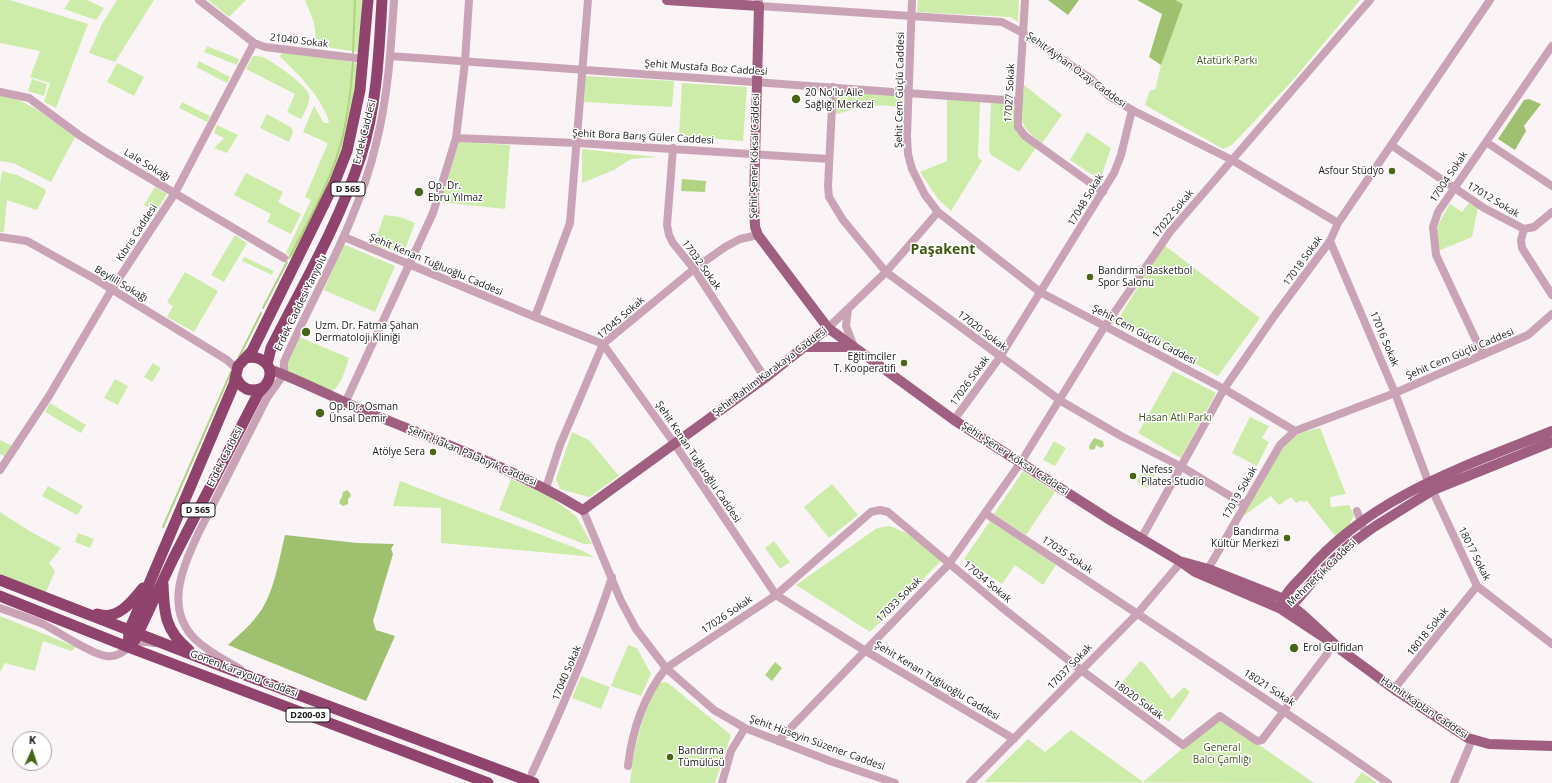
<!DOCTYPE html>
<html>
<head>
<meta charset="utf-8">
<style>
	body { margin:0 }
	#map { position:relative; width:1552px; height:783px; overflow:hidden; background:#faf4f7; font-family:"Open Sans",sans-serif }
	canvas { display:block }
	.north { position:absolute; left:12px; top:731px; width:40px; height:40px; box-sizing:border-box; background:#fff; border:1px solid #a3a2a3; border-radius:50%; rotate:3deg; font-size:11px; font-weight:700; line-height:16px; text-align:center; color:#191718 }
	.north::after { content:''; display:block; margin:auto; width:14px; height:18px; background:#496517; clip-path:polygon(50% 0,100% 100%,50% 72%,0 100%) }
</style>
</head>
<body>
<div id="map">
<canvas width="1552" height="783"></canvas>
<div class="north">K</div>
</div>
<script>
const ctx = document.querySelector('canvas').getContext('2d');
ctx.lineJoin = 'round';
function fill(path, color) { ctx.fillStyle = color; ctx.fill(path, 'evenodd'); }
function stroke(path, color, width, dash) { ctx.strokeStyle = color; ctx.lineWidth = width; ctx.lineCap = dash ? 'butt' : 'round'; ctx.setLineDash(dash || []); ctx.stroke(path); }
function write(font, color, halo, rows, align = 'center') {
  ctx.font = font + ' "Open Sans",sans-serif'; ctx.lineWidth = 3; ctx.setLineDash([]); ctx.textBaseline = 'middle'; ctx.strokeStyle = halo; ctx.fillStyle = color; for (const [text, x, y, turn = 0] of rows) {
    ctx.save(); ctx.translate(x, y); ctx.rotate((+turn || 0) * Math.PI / 180); ctx.textAlign = isNaN(turn) ? turn : align; if (halo) ctx.strokeText(text, 0, 0); ctx.fillText(text, 0, 0); ctx.restore();
  }
}
fill(new Path2D(`
	M0,0H10L88,24L56,108L44,102L50,83L30,77L40,51L0,43Z
	M70,0H87L104,8L96,20L64,9Z
	M117,0H154L115,62L89,53L102,24Z
	M208,0H246L229,17Z
	M305,0H362L359,52L317,46L314,23Z
	M918,0H1019L1018,22L1010,17L917,12Z
	M1175,0H1360L1294,79L1232,145L1223,149L1145,105L1150,90H1155L1161,65L1183,4Z
	M207,46L239,59L237,65L204,52Z
	M284,53L321,56L356,63L358,77L343,153L294,258L286,253L311,200L305,197L328,143L303,132L314,106L324,123H329C325,101 296,71 280,57L281,54Z
	M253,56C256,56 260,56 263,57C273,62 306,84 309,95C311,102 304,113 301,119L287,112L295,94L246,69Z
	M199,61L230,77L227,83L196,67Z
	M117,63L144,77L134,96L107,82Z
	M585,76L674,81L672,107L584,102Z
	M32,79L47,84L44,96L28,91Z
	M682,83L747,87L743,141L679,136Z
	M1024,85L1062,115L1042,143C1014,123 1022,117 1024,85Z
	M836,90L901,95L900,108C878,101 857,109 836,114Z
	M0,95C28,99 53,121 75,137L51,182L13,163L0,161Z
	M947,100L980,101L978,157L982,161L951,211L938,199L920,172L947,161Z
	M991,101L1015,104L1016,132L1036,148L1019,172L991,155L989,151Z
	M182,102L210,116L207,122L179,108Z
	M267,114L292,128L293,132L289,142L260,128Z
	M217,125L238,135L227,153L214,148L224,138L214,133Z
	M1087,132L1111,148L1100,180L1070,160Z
	M459,142L510,145L505,209L440,202Z
	M582,149L657,157L631,159L614,170L582,183Z
	M2,171L17,175L45,189L46,192L37,210L7,200L4,232H0V185Z
	M246,173L283,192L278,202L301,214L291,234L267,222L271,214L234,195Z
	M155,187L167,194L156,212L144,205Z
	M1469,203L1478,208L1472,237L1438,251C1433,230 1439,222 1450,204L1462,212Z
	M384,215L400,217L415,223L406,247L401,254L374,245Z
	M235,235L247,243L224,282L211,275Z
	M343,244L395,266L375,312L324,290Z
	M1164,245L1260,318L1218,376L1117,321Z
	M244,257L274,271L272,275L242,261Z
	M185,272L218,291L194,332L167,317L173,306L167,302Z
	M297,336L349,358C345,370 342,385 331,392L286,374L285,362Z
	M153,363L161,368L152,382L144,377Z
	M1173,371L1216,393L1181,458L1138,433Z
	M115,379L128,386L118,405L104,398Z
	M50,403L86,425L81,433L45,412Z
	M1250,417L1269,426L1262,438L1269,442L1257,466L1232,453Z
	M1320,428L1346,494L1330,497L1331,507L1349,505L1354,515L1349,525L1336,537L1307,501L1303,502L1302,500L1296,503L1291,497L1279,505L1271,496L1242,517C1255,495 1276,445 1299,434C1305,431 1313,430 1320,428Z
	M572,432L589,440L619,476L589,497L560,489L556,479Z
	M0,440L12,446L4,456L0,454Z
	M1054,441L1066,448L1055,466L1043,460Z
	M1147,465L1157,471L1147,488L1137,482Z
	M1023,471L1055,492L1026,535L994,514Z
	M511,479L546,494L576,516L592,544H584L499,510Z
	M400,481L581,550L594,557L441,543V508L393,506Z
	M832,484L858,515L829,538L804,507Z
	M48,486L83,506L77,515L42,496Z
	M0,512L31,532L61,548L49,563L55,571L46,592L0,575Z
	M990,521L1056,565L1043,585L1015,565L1002,584L964,559Z
	M890,526L906,533L943,559L870,632L796,585L877,528Z
	M78,533L94,539L90,548L75,542Z
	M774,541L790,562L780,569L765,548Z
	M0,616L76,647L71,651L43,641L35,671L5,663L0,672Z
	M628,645L637,648L651,674L641,696L611,686Z
	M1140,661L1144,663L1172,699L1184,687L1190,692L1169,722L1120,685Z
	M581,676L610,687L601,709L572,698Z
	M664,682L668,683L731,735L715,783H630C634,748 641,713 660,683Z
	M1216,720H1223L1314,783L984,782L1028,739L1045,752L1071,730L1143,782Z
	M1362,772L1377,783H1354Z`), '#ceeca9');
fill(new Path2D(`
	M1048,0H1079L1068,15Z
	M1137,0H1175L1183,4L1161,65L1149,57L1162,14Z
	M1529,99L1541,104L1524,126L1526,131L1515,150L1498,139L1524,100Z
	M285,535L357,543L394,544L391,549L393,554L373,621L376,630L395,636L366,701L228,645C240,634 253,623 262,609C275,588 279,559 285,535Z`), '#9ec06f');
fill(new Path2D(`
	M682,179L706,181L705,192L681,191Z
	M1094,438L1103,441L1104,446L1101,448L1096,445L1095,449L1090,450L1089,446Z
	M347,490L350,493L351,496L348,499V504L343,506L339,503L340,500L342,497L343,492Z
	M775,662L782,668L772,681L765,675Z`), '#b0d381');
stroke(new Path2D(`
	M353,53L355,0
	M289,258C308,222 330,183 341,143C348,117 351,89 353,62
	M263,308L287,262
	M239,357L261,313
	M163,527L231,372`), '#b0d381', 2);
stroke(new Path2D(`
	M199,0L254,43L265,47L364,59
	M759,0V6L1002,22L1023,33L1090,78L1109,96L1132,110L1232,160L1338,223
	M912,0L907,136L908,154L912,169L925,195L938,212L1040,292L1224,389L1295,431
	M1025,0L1018,116V127L1025,136L1103,192
	M390,56L1019,101
	M833,87L828,186L829,197L843,220L886,272L1061,401L1121,436L1182,467L1245,505
	M0,92L29,98L79,135L107,153L284,258
	M456,138L577,143L829,159
	M1486,142L1552,186
	M1391,145L1484,208L1524,229
	M673,148L667,225L669,235L673,243L694,269L765,378
	M1524,229L1521,240L1522,248L1552,295
	M1524,229L1534,227L1552,212
	M0,237L27,241L95,279L227,360L237,369
	M344,237L535,317L603,344L674,443L776,595L864,650L1014,739
	M1330,241L1395,393L1428,481L1477,586L1552,644
	M848,309L846,326L854,347
	M535,317L570,223L588,0
	M828,328L886,272L938,212
	M1483,355L1436,255L1433,227L1438,212L1552,46
	M345,403L433,213L456,138L465,62L469,0
	M954,420L1000,357L1114,173L1121,155L1132,110
	M0,470L49,396L112,289L175,193L254,43
	M546,488L560,445L603,344L694,269L725,247L740,239L758,235
	M583,510L621,601L636,629L666,668L714,710L745,728L830,761L895,783
	M1357,511L1365,533
	M985,513C1120,603 1256,690 1388,783
	M1141,539L1224,389L1275,315L1330,241L1338,223L1490,0
	M1208,569L1280,445L1295,431L1395,393L1528,335L1552,314
	M0,608C14,613 29,618 43,624C59,632 91,654 106,656C126,659 128,637 154,643
	M240,669C225,660 207,651 195,639C164,608 183,567 198,534L267,398L284,374V362C316,290 358,221 376,144C388,97 391,48 394,0
	M1394,689L1477,586
	M778,741L949,564L1021,462L1105,326L1170,232L1370,0
	M628,766C632,731 644,696 666,668L776,595L871,512L880,510L888,512L1000,606L1081,670L1183,745L1220,716L1257,741L1262,740L1327,654L1331,642
	M532,773C562,709 590,645 612,577
	M722,783L731,751L745,728
	M970,783L1137,614L1181,562
	M1454,783L1472,740`), '#caa4b6', 8);
stroke(new Path2D(`
	M667,0L759,6L754,199L755,227L758,235L828,328L954,420L1110,520L1181,562L1195,572L1281,609L1331,642
	M804,347H854
	M269,369C302,381 334,398 367,412C440,442 515,469 583,510L765,378L828,328
	M1183,562L1208,569L1284,599L1302,614L1341,650L1394,689L1468,738L1489,744L1552,746
	M1282,604C1285,592 1298,581 1307,571C1372,496 1463,467 1552,431
	M1286,608L1297,600L1320,573L1349,545L1374,527L1433,490L1552,442`), '#a05e81', 10);
stroke(new Path2D(`
	M267,364L271,348C303,285 339,223 361,156C377,106 379,52 382,0
	M236,377C241,389 250,393 262,388
	M0,580L224,667L534,783
	M163,584C164,613 165,631 189,650
	M0,596L128,647L488,783
	M97,614C117,621 132,602 143,588
	M135,640L173,559L258,394C261,390 267,385 269,379C274,364 259,355 246,358
	M128,647L129,631L234,384L238,366L252,351L334,184L347,151L360,90L368,0`), '#8f436d', 11);
for (const [x, y, r, color] of [
	[796,99,5,"#496517"],
	[1392,171,4,"#496517"],
	[419,192,5,"#496517"],
	[1090,277,4,"#496517"],
	[306,332,5,"#496517"],
	[904,363,4,"#496517"],
	[320,413,5,"#496517"],
	[433,452,4,"#496517"],
	[1133,476,4,"#496517"],
	[1287,538,4,"#496517"],
	[1294,648,5,"#496517"],
	[670,757,4,"#496517"]
]) { const dot = new Path2D(); dot.arc(x, y, r, 0, 2 * Math.PI); ctx.fillStyle = color; ctx.fill(dot); stroke(dot, '#fff', 1.5); }
for (const [x, y, w] of [
	[348,189,34],
	[198,510,34],
	[308,715,44]
]) { const box = new Path2D(); box.roundRect(x - w / 2, y - 7, w, 14, 3); ctx.fillStyle = '#fff'; ctx.fill(box); stroke(box, '#191718', 1); }
write('bold 9px', '#191718', null, [
	["D 565",348,189],
	["D 565",198,510],
	["D200-03",308,715]
]);
write('10px', '#191718', '#fff', [
	["21040 Sokak",299,41,7],
	["Şehit Mustafa Boz Caddesi",706,68,4],
	["Şehit Ayhan Özay Caddesi",1076,70,36],
	["Şehit Cem Güçlü Caddesi",900,90,-89],
	["17027 Sokak",1010,93,-87],
	["Erdek Caddesi",365,132,-76],
	["Şehit Bora Barış Güler Caddesi",643,137,3],
	["Şehit Şener Köksal Caddesi",755,156,-89],
	["Lale Sokağı",147,165,31],
	["17004 Sokak",1449,177,-56],
	["17048 Sokak",1086,200,-59],
	["17012 Sokak",1493,200,31],
	["17022 Sokak",1173,214,-51],
	["Kıbrıs Caddesi",137,233,-57],
	["17018 Sokak",1303,261,-54],
	["Şehit Kenan Tuğluoğlu Caddesi",436,265,23],
	["17032 Sokak",701,265,54],
	["Beylili Sokağı",121,284,31],
	["Erdek Caddesi Yanyolu",301,303,-64],
	["17045 Sokak",621,318,-41],
	["17020 Sokak",982,331,37],
	["Şehit Cem Güçlü Caddesi",1144,335,28],
	["17016 Sokak",1384,339,67],
	["Şehit Cem Güçlü Caddesi",1460,354,-23],
	["Şehit Rahim Karakaya Caddesi",770,372,-37],
	["17026 Sokak",970,381,-54],
	["Şehit Hakan Palabıyık Caddesi",472,456,23],
	["Erdek Caddesi",225,457,-63],
	["Şehit Şener Köksal Caddesi",1015,459,33],
	["Şehit Kenan Tuğluoğlu Caddesi",698,462,56],
	["17019 Sokak",1240,493,-60],
	["18017 Sokak",1474,554,63],
	["17035 Sokak",1067,555,34],
	["Mehmetçik Caddesi",1322,573,-44],
	["17034 Sokak",987,582,40],
	["17033 Sokak",899,600,-45],
	["17026 Sokak",727,615,-34],
	["18018 Sokak",1428,632,-51],
	["17037 Sokak",1070,667,-46],
	["17040 Sokak",567,673,-67],
	["Gönen Karayolu Caddesi",244,674,21],
	["Şehit Kenan Tuğluoğlu Caddesi",937,681,31],
	["18021 Sokak",1269,688,33],
	["18020 Sokak",1138,700,36],
	["Hamit Kaplan Caddesi",1424,708,34],
	["Şehit Hüseyin Süzener Caddesi",817,743,20]
]);
write('10px', '#3e541b', '#fff', [
	["Atatürk Parkı",1227,61],
	["Hasan Atlı Parkı",1175,418],
	["General",1222,748],
	["Balcı Çamlığı",1222,760]
]);
write('10px', '#191718', '#fff', [
	["20 No'lu Aile",805,93],
	["Sağlığı Merkezi",805,105],
	["Asfour Stüdyo",1384,171,"right"],
	["Op. Dr.",428,186],
	["Ebru Yılmaz",428,198],
	["Bandırma Basketbol",1098,271],
	["Spor Salonu",1098,283],
	["Uzm. Dr. Fatma Şahan",315,326],
	["Dermatoloji Kliniği",315,338],
	["Eğitimciler",896,357,"right"],
	["T. Kooperatifi",896,369,"right"],
	["Op. Dr. Osman",329,407],
	["Ünsal Demir",329,419],
	["Atölye Sera",425,452,"right"],
	["Nefess",1141,470],
	["Pilates Studio",1141,482],
	["Bandırma",1279,532,"right"],
	["Kültür Merkezi",1279,544,"right"],
	["Erol Gülfidan",1303,648],
	["Bandırma",678,751],
	["Tümülüsü",678,763]
], 'left');
write('bold 14px', '#3e5810', '#fff', [
	["Paşakent",943,250]
]);
</script>
</body>
</html>
